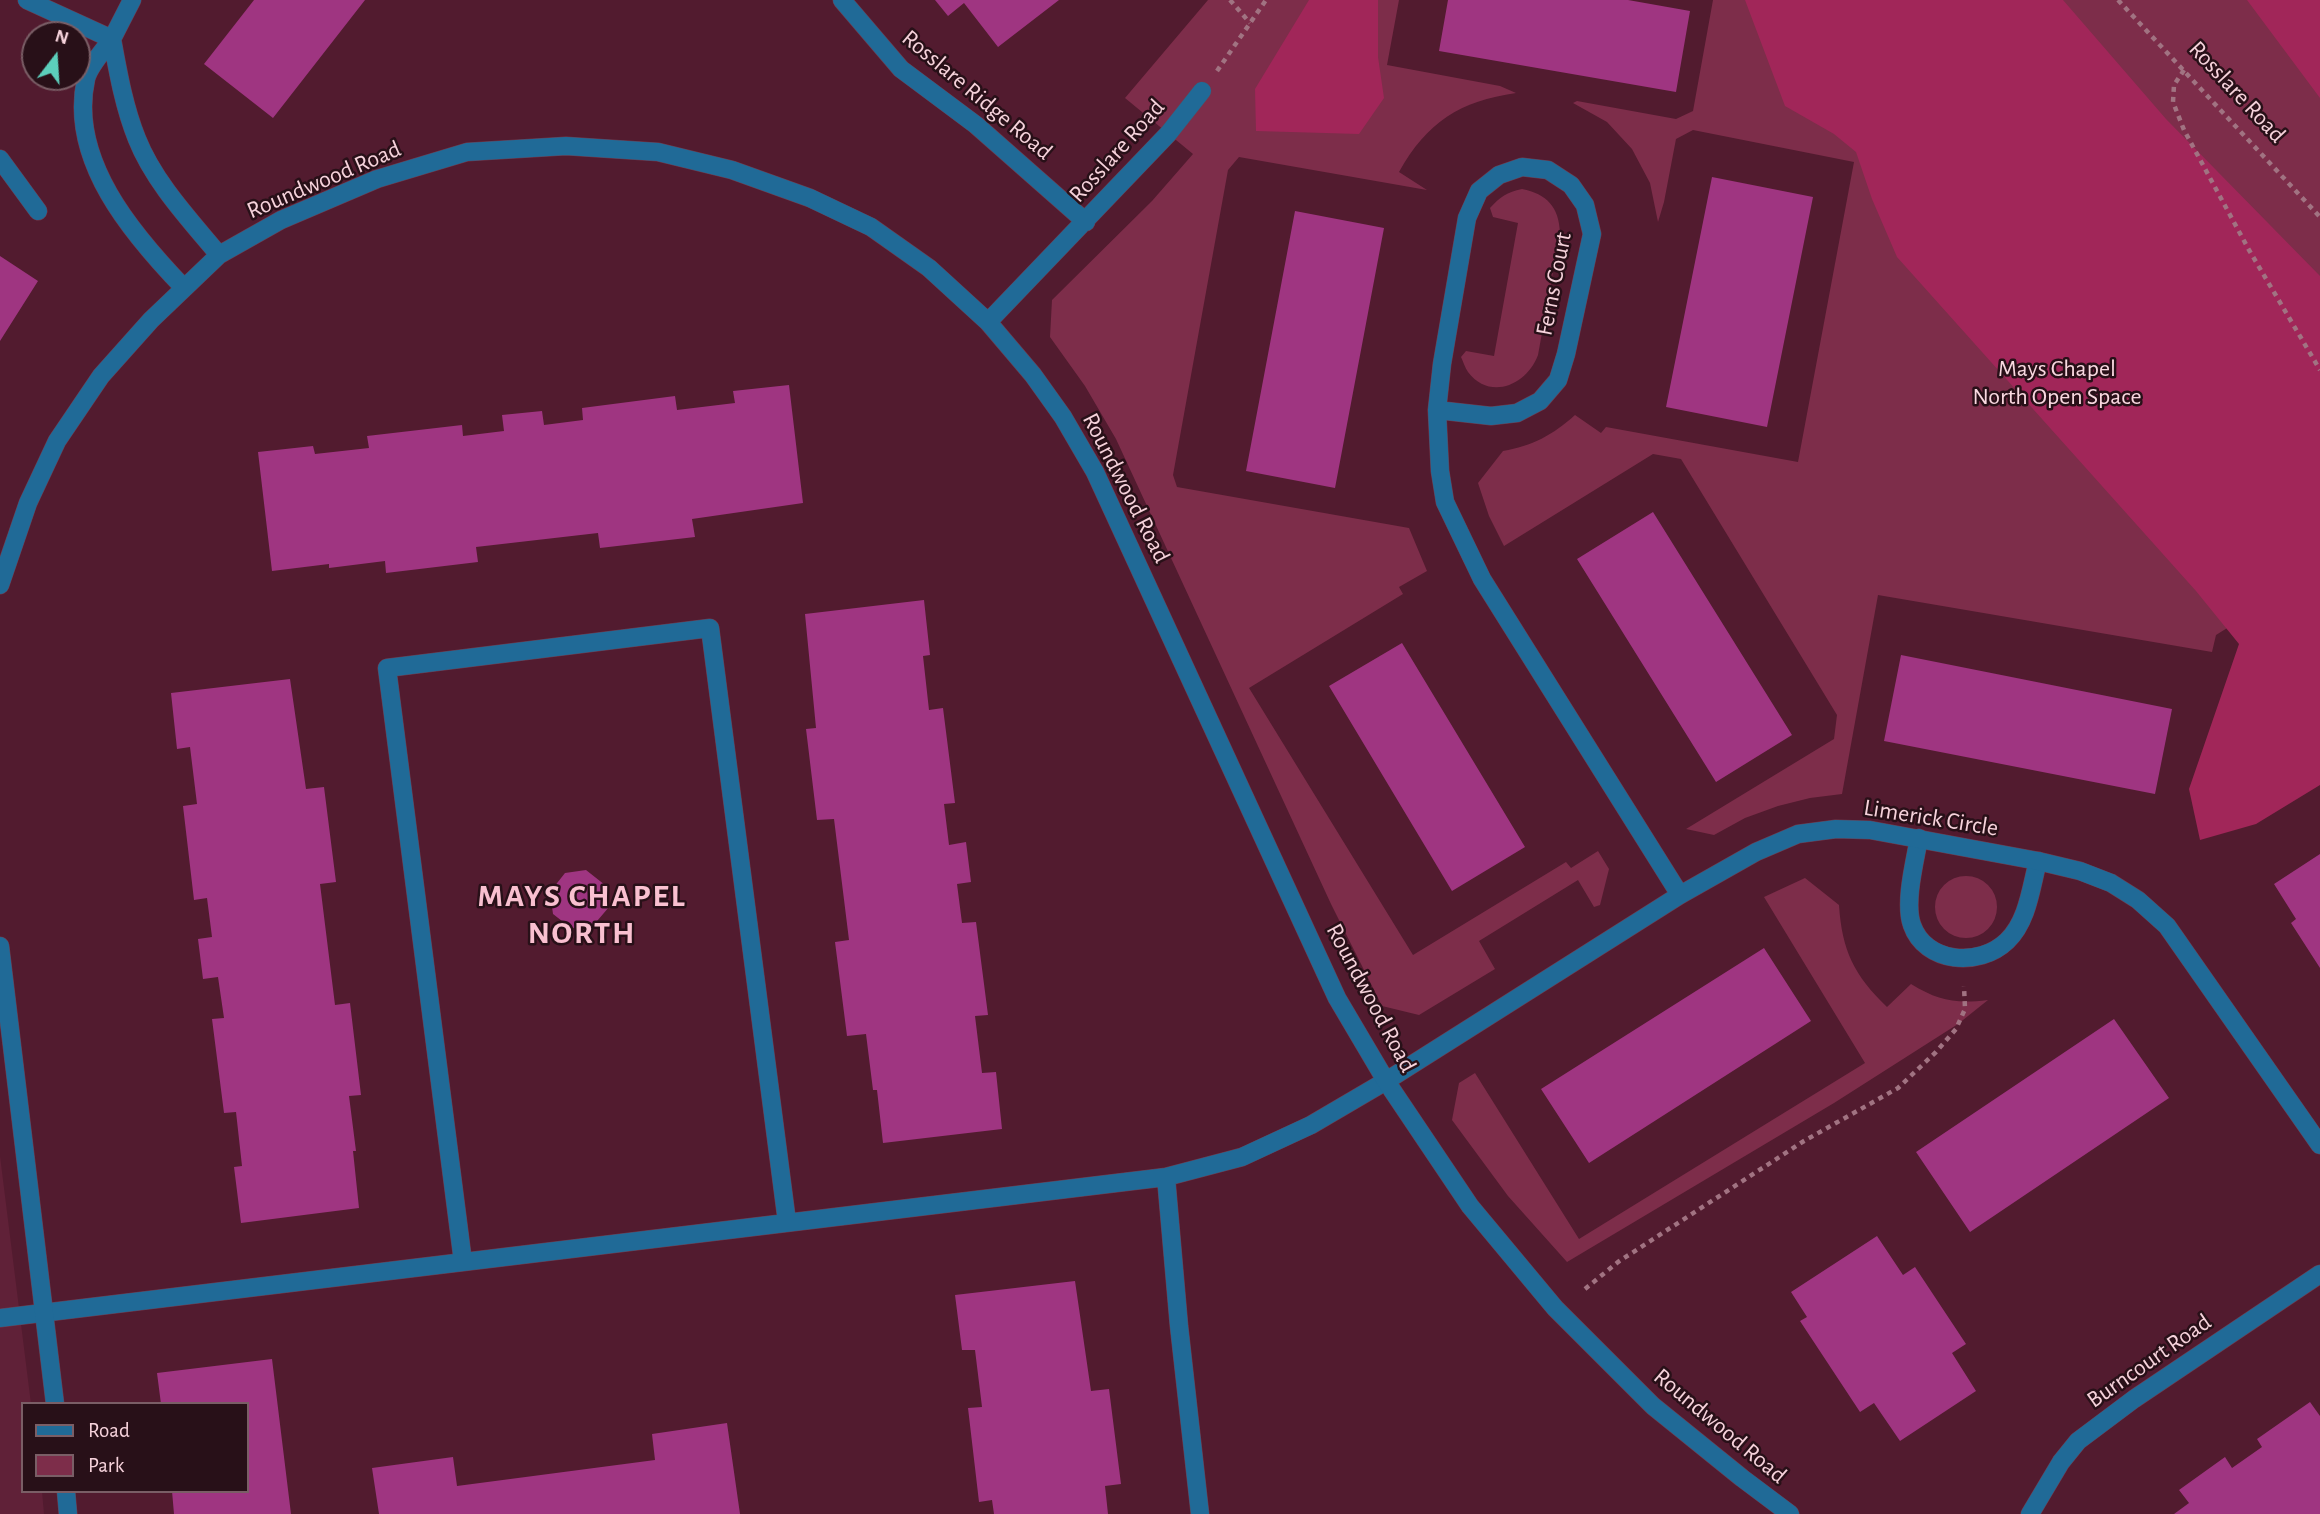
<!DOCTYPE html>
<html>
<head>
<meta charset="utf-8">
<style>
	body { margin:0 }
	#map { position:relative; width:2320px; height:1514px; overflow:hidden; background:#521b2f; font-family:"Alegreya Sans",sans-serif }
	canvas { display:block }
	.legend { position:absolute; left:21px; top:1402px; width:228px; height:91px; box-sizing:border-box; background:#281018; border:2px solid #7a5e66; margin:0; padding:9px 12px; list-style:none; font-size:21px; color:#f6d2db }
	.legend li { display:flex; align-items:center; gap:14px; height:35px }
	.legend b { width:35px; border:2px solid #7a5e66 }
	.north { position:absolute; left:21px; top:21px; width:70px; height:70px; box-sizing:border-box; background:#281018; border:2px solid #7a5e66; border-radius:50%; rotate:17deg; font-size:19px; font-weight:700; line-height:28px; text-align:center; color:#f6d2db }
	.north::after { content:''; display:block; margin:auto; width:24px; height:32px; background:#5ccebb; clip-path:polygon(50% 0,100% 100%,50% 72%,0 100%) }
</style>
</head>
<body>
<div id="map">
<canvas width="2320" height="1514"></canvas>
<ul class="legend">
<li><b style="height:9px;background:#206a97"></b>Road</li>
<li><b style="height:19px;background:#7d2d4a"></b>Park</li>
</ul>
<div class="north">N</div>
</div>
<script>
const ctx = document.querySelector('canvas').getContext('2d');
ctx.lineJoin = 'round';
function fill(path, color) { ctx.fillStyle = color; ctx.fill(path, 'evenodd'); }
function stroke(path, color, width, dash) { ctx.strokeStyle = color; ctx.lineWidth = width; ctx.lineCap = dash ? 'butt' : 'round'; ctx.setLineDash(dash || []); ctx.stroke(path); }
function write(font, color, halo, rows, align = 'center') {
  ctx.font = font + ' "Alegreya Sans",sans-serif'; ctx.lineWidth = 5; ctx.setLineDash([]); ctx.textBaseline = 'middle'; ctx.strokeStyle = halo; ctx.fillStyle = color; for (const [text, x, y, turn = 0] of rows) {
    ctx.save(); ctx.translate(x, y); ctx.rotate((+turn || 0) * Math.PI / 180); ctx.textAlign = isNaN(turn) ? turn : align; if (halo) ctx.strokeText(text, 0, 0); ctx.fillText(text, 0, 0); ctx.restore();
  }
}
fill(new Path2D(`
	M0,1156L31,1404H23V1491H42L44,1514H0Z`), '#602138');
fill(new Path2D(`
	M1208,0H1399L1387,65L1500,86L1516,93C1460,101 1427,122 1399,172L1427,190L1239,157L1228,170L1173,475L1177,487L1409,528L1427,571L1399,587L1403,594L1249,688L1413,955L1566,862L1571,868L1598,851L1609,869L1600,905L1594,907L1578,880L1479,941L1495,969L1419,1015L1382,1006L1331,904L1116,439L1085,386L1050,337L1052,300L1152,201L1193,154L1125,98Z
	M1713,0H2320V570L2216,635L2212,652L1878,595L1842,794L1810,798L1778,806L1745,818L1714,835L1686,829L1834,739L1837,715L1681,459L1653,454L1504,546L1489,516L1478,483L1503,451C1532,446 1553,435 1575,415L1601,433L1606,427L1798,462L1854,162L1693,130L1676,139L1664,202L1658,222L1650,183L1632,149L1607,122L1573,103L1577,101L1676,119L1693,111Z
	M1522,189C1547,194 1559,207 1560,233L1538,355C1527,385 1490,401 1468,372C1465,368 1463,361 1461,357L1466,351L1494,356L1518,223L1493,217L1490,208C1500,197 1507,192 1522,189Z
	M1935 907a31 31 0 1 1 62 0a31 31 0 1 1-62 0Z
	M1805,878L1839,905C1842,951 1854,975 1887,1007L1911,984C1939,1001 1956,1004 1988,1000L1958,1024L1834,1103L1567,1262L1508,1196L1452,1120L1459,1083L1475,1073L1579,1239L1865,1063L1764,897Z`), '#7d2d4a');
fill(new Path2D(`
	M1309,0H1378V57L1384,98L1359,134L1256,131L1255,89Z
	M1745,0H2063L2166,119L2320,276V785L2256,824L2200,840L2189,789L2239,644L2196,591L1897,257L1872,199L1856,152L1834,134L1785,106Z
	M2247,0H2320V98Z`), '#a12659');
fill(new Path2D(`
	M254,0H365L273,118L204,64Z
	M935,0H1059L998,47L964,3L948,16Z
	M1448,0H1628L1690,11L1676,92L1439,51Z
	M1712,177L1813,197L1767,427L1666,407Z
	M1295,211L1384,228L1335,488L1246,471Z
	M0,256L38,281L0,341Z
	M789,385L803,503L692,519L695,537L600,548L598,533L476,547L478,562L386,573L385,561L329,568V564L272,571L258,452L313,446L315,454L369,448L367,436L462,425L463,436L504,431L502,415L542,411L544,425L583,420L582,408L675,396L677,410L735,403L733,391Z
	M1653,512L1792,735L1716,782L1577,559Z
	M924,600L930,655L923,656L929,710L943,708L955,803L944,804L949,845L966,842L971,882L957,884L962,923L976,922L988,1015L975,1016L982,1073L996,1072L1002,1129L883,1143L877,1090H873L866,1034L847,1036L835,942L849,940L834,819L817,820L806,729L816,728L805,614Z
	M1402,643L1525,847L1452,891L1329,686Z
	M1901,655L2172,709L2155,794L1884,741Z
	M290,679L306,789L324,787L336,882L320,884L335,1005L350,1003L361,1095L349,1096L356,1151H353L359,1208L241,1223L234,1167L242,1166L236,1112L224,1113L212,1019L224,1018L218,977L203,979L198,939L212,937L207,898L194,900L183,806L197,804L190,747L177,749L171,693Z
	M2320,854V968L2291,923L2296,919L2274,884Z
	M586,870L605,885L609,907L592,927L571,928L553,914L550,892L565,873Z
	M1764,948L1811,1021L1589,1163L1541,1089Z
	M2114,1019L2169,1098L1970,1232L1916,1152Z
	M1877,1236L1903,1275L1915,1267L1966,1344L1952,1353L1976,1391L1900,1441L1874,1403L1860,1412L1800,1321L1807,1317L1791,1292Z
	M1075,1281L1091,1391L1109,1389L1121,1484L1105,1486L1108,1514H994L992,1500L979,1502L968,1408L982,1407L975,1350H962L955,1295Z
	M272,1359L291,1514H174L172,1491H247V1404H161L157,1373Z
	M2310,1402L2320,1416V1514H2174L2189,1503L2179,1490L2225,1457L2232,1468L2262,1447L2257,1439Z
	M727,1423L740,1514H379L372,1468L453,1457L457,1486L655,1460L652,1434Z`), '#9f3581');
const lane = new Path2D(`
	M0,159L38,211
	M1919,838C1915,861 1904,903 1912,925C1925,963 1979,968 2007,941C2028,921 2031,887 2038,861
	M1166,1177L1179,1326L1200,1514
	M463,1262L387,668L710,628L787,1222
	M0,1318L1166,1177L1242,1157L1311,1125L1386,1081`);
const street = new Path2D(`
	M27,0L112,39L132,0
	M842,0L901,69L976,125L1086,222
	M184,288C133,235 68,160 86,79C89,66 104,50 112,39C118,72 124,107 137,139C154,182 190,220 219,255
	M988,322L1168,134L1202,91
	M1437,410L1491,416L1517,413L1540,401L1558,380L1566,354L1592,234L1585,205L1571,185L1548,170L1522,167L1499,175L1479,191L1467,218L1442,364L1437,410L1440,471L1445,502L1482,579L1680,895
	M0,585L28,503L57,441L101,376L151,320L219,255L281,220L377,179L467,152L566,146L658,152L732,170L810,198L871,227L929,268L988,322L1033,375L1063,417L1095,472L1337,998L1386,1081L1470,1206L1555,1308L1653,1406L1742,1478L1790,1514
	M0,946L55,1404
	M1386,1081L1680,895L1756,852L1798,834L1836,829L1870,830L2038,861L2080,871L2111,883L2138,900L2167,926L2320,1145
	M66,1491L68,1514
	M2030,1514L2061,1462L2078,1441L2134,1399L2320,1274`);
stroke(lane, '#703c4e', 19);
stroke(street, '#703c4e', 19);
stroke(new Path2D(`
	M1230,0L1250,23
	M2118,0L2320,217
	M2184,70L2174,85L2173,102L2184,130L2249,250L2320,370
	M1217,71L1266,0
	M1585,1289L1618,1262L1804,1141L1898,1088L1936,1052L1956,1029L1965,1009L1964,986`), '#a17382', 4.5, [5, 5]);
stroke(lane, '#206a97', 18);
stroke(street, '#206a97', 18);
write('24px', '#f6d2db', '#281018', [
	["Rosslare Road",2237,92,47],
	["Rosslare Ridge Road",977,95,40],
	["Rosslare Road",1117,151,-48],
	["Roundwood Road",324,180,-23],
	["Ferns Court",1554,284,-79],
	["Roundwood Road",1126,488,63],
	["Limerick Circle",1931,818,9],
	["Roundwood Road",1371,998,62],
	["Burncourt Road",2149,1361,-35],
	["Roundwood Road",1720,1426,40]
]);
write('24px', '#f9d8e0', '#281018', [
	["Mays Chapel",2057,369],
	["North Open Space",2057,397]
]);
ctx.letterSpacing = '2px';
write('bold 32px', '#f9c0d0', '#281018', [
	["MAYS CHAPEL",582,896],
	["NORTH",582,933]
]);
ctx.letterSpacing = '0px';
</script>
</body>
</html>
